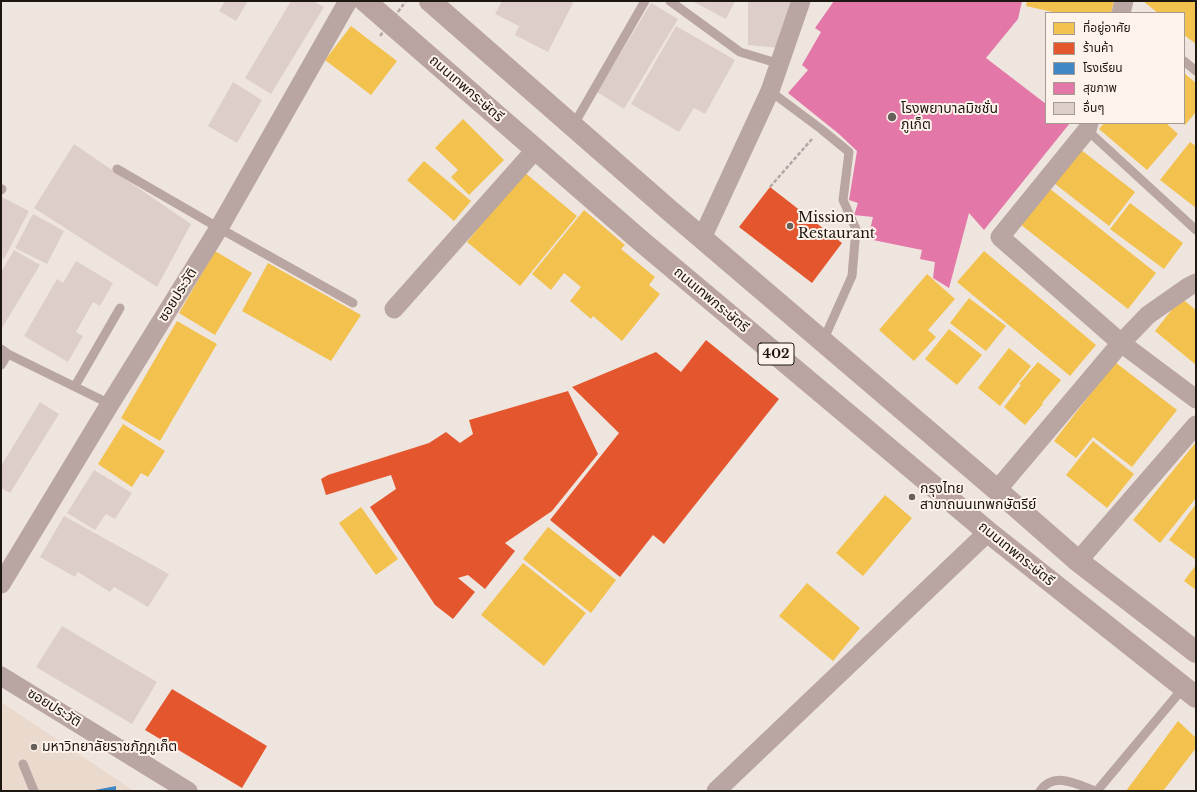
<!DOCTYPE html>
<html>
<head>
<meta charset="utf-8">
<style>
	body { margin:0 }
	#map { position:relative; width:1197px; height:792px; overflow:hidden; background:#efe5df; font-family:"Libre Baskerville","Noto Sans Thai",serif }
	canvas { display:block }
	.frame { position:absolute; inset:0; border:2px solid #1d1712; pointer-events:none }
	.legend { position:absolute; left:1045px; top:12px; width:140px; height:112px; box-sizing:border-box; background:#fef3eb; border:1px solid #a49b94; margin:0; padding:5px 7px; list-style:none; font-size:12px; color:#1d1712 }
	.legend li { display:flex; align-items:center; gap:8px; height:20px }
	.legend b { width:20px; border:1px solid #a49b94 }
</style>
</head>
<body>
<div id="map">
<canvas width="1197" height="792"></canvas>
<div class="frame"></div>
<ul class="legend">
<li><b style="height:11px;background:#f2c14e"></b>ที่อยู่อาศัย</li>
<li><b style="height:11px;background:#e4572e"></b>ร้านค้า</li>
<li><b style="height:11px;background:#3f88c5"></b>โรงเรียน</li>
<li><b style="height:11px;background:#e377a8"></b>สุขภาพ</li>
<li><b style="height:11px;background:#dececa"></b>อื่นๆ</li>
</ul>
</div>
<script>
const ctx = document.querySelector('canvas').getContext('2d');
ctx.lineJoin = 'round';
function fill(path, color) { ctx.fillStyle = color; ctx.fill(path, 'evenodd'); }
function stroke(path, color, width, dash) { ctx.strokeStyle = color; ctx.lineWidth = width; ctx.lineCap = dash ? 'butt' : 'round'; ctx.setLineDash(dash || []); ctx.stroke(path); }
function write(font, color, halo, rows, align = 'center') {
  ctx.font = font + ' "Libre Baskerville","Noto Sans Thai",serif'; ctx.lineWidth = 4; ctx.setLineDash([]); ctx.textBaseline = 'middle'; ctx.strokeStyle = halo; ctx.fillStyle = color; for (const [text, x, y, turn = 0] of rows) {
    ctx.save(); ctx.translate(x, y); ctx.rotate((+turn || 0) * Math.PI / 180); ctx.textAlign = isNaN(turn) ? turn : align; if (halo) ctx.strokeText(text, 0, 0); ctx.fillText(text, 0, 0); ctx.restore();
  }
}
fill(new Path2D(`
	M1,702L134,791H1Z`), '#ead9cd');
fill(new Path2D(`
	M1027,1H1114L1111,13H1057L1026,6Z
	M1143,1H1196V44L1184,35V13H1158Z
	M351,26L397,61L371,95L325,60Z
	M1184,73L1196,83V112L1185,125L1182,123H1184Z
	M463,119L504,160L469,195L451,177L458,170L435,148Z
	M1104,123H1166L1178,134L1147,170L1099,129Z
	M1190,142L1196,146V208L1160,180Z
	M1080,149L1135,192L1109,226L1054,183Z
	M424,161L471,201L454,221L407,180Z
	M524,172L577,216L520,286L467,242Z
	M1049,188L1156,273L1128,309L1020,224Z
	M1130,203L1183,243L1164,269L1110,229Z
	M584,210L625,245L621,249L655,277L649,285L660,294L622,341L593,316L591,319L570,301L581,287L564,273L551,290L532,274Z
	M215,251L252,273L215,335L179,313Z
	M984,251L1096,345L1070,376L957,282Z
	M268,263L361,315L331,361L242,311Z
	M927,274L955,299L928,330L936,337L914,361L879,330Z
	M969,298L1006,326L986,351L950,323Z
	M1181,298L1196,310V365L1155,331Z
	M177,321L217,344L160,441L121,418Z
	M949,329L982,355L957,385L925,359Z
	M1009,348L1031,366L1000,406L978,388Z
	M1038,362L1061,380L1042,403L1043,404L1025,425L1004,407L1021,385L1019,384Z
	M1115,362L1177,410L1132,467L1093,437L1076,458L1054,441Z
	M123,424L165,451L148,477L141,473L132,487L98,464Z
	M1093,441L1134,474L1107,508L1066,475Z
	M1196,442V498L1160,543L1133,520Z
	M885,495L912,518L863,576L836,553Z
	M1196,504V557L1195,559L1169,540Z
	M361,507L398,559L376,575L339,523Z
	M548,527L616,580L591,613L523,559Z
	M523,563L586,613L544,666L481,615Z
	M1196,565V590L1184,581Z
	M807,583L860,628L833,661L779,616Z
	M1178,721L1196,738V748L1163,791H1126Z`), '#f2c14e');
fill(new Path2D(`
	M770,187L842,243L812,283L739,227Z
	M706,340L779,399L664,544L653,535L620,577L550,520L619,433L572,387L656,352L681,372Z
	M568,391L598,454L552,511L505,543L515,551L485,589L468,575L458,578L475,592L453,619L435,605L370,507L396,489L391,475L326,495L321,479L328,475L429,443L446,432L460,443L473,434L469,420Z
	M172,689L267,746L242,788L145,730Z`), '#e4572e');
fill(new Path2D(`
	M116,786V791H95V790Z`), '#3f88c5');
fill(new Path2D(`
	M834,1H1022L1018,19L986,58L1046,104V123H1070L984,230L969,213L949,288L933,278L935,262L920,259L922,250L868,239L873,217L854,215L858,203L849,200L857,151L839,134L788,93L808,70L802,65L821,32L815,28Z`), '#e377a8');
fill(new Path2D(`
	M225,1H248L236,21L219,11Z
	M291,1H313L324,7L271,94L245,78Z
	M502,1H574L548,52L515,35L519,26L495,14Z
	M692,1H735L726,19Z
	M748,1H791L780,48L748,45Z
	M651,3L678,19L624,109L597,92Z
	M676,26L735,60L705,114L694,108L679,132L631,104Z
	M233,82L262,100L237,143L208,126Z
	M74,144L191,224L157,287L34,208Z
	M2,197L29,211L4,259L1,257Z
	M33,214L64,231L47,264L15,248Z
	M14,250L40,265L2,328L1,327V272Z
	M76,261L113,283L100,306L93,302L76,332L83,336L68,362L24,336L57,279L63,283Z
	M40,402L59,414L10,493L1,488V466Z
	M94,470L132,493L115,519L106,514L95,530L67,513Z
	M64,516L169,574L148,607L114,587L110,592L78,572L75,577L40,557Z
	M62,626L157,682L132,724L36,667Z`), '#dececa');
stroke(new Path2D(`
	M770,187L812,139`), '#b5a7a3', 2.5, [4, 2]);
stroke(new Path2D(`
	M670,1L740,52L780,64
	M1184,61L1196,71
	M770,91L821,129L849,152L843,200L856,229L852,276L823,341
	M573,126L645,1
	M1087,130L1196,230
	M117,169L219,228L353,303
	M1,190L2,189
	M1,349L8,354L110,404
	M1,365L8,354
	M75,386L120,308
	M23,764L34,791
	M1040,791C1054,771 1077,784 1095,791
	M1097,791L1184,687`), '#b9a5a1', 9);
stroke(new Path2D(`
	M1121,13L1124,1
	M1089,123L1087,130L1000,237L1121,343L1196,399
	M702,238L770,91L801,1
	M394,309L536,149
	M997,490L1121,343L1148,315L1188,287L1196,283
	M1078,561L1196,425
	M1,584L110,404L219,228L348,1
	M1,676L188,791
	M716,791L988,532`), '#b9a5a1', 19);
stroke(new Path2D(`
	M365,1L641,241L988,532L1196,697
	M430,1L669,210L997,490L1078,561L1196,652`), '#baa49f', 22);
stroke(new Path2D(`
	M380,36L406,1`), '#b5a7a3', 2.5, [4, 2]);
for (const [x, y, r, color] of [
	[892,117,5,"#665f5a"],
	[790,226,4,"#665f5a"],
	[912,497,4,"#665f5a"],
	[34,747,4,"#665f5a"]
]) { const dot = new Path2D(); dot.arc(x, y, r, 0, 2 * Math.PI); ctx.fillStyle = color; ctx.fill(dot); stroke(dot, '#fef3eb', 1.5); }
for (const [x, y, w] of [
	[776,354,36]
]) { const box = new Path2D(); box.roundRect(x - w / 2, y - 11, w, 22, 3); ctx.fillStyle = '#fef3eb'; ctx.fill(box); stroke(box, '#1d1712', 1); }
write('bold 13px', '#1d1712', null, [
	["402",776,354]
]);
write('14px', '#1d1712', '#fef3eb', [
	["ถนนเทพกระษัตรี",466,89,41],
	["ซอยประวัติ",178,295,-58],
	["ถนนเทพกระษัตรี",711,300,40],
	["ถนนเทพกระษัตรี",1016,554,39],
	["ซอยประวัติ",54,708,32]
]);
write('14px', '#1d1712', '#fef3eb', [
	["โรงพยาบาลมิชชั่น",901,109],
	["ภูเก็ต",901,125],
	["Mission",798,218],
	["Restaurant",798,234],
	["กรุงไทย",920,489],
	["สาขาถนนเทพกษัตรีย์",920,505],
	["มหาวิทยาลัยราชภัฏภูเก็ต",42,747]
], 'left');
</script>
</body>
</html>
